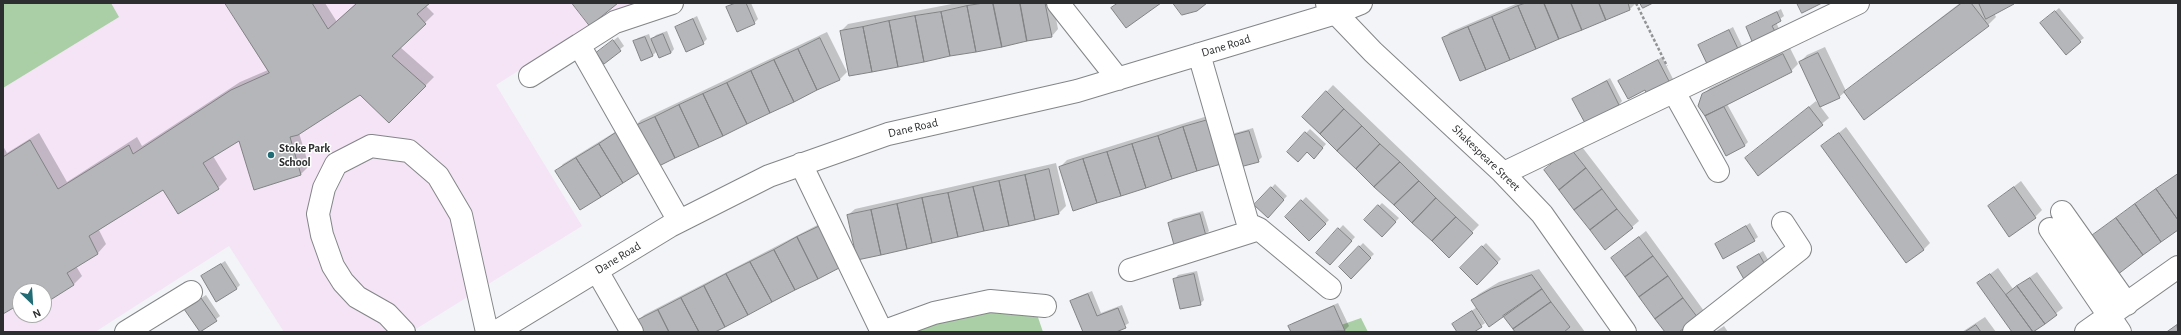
<!DOCTYPE html>
<html>
<head>
<meta charset="utf-8">
<style>
	body { margin:0 }
	#map { position:relative; width:2181px; height:335px; overflow:hidden; background:#f2f4f7; font-family:"Alegreya Sans",sans-serif }
	canvas { display:block }
	.frame { position:absolute; inset:0; border:4px solid #2d2e2f; pointer-events:none }
	.north { position:absolute; left:12px; top:283px; width:40px; height:40px; box-sizing:border-box; background:#fff; border:1px solid #ababac; border-radius:50%; rotate:155deg; font-size:11px; font-weight:700; line-height:16px; text-align:center; color:#2d2e2f }
	.north::after { content:''; display:block; margin:auto; width:14px; height:18px; background:#226c76; clip-path:polygon(50% 0,100% 100%,50% 72%,0 100%) }
</style>
</head>
<body>
<div id="map">
<canvas width="2181" height="335"></canvas>
<div class="frame"></div>
<div class="north">N</div>
</div>
<script>
const ctx = document.querySelector('canvas').getContext('2d');
ctx.lineJoin = 'round';
function fill(path, color) { ctx.fillStyle = color; ctx.fill(path, 'evenodd'); }
function stroke(path, color, width, dash) { ctx.strokeStyle = color; ctx.lineWidth = width; ctx.lineCap = dash ? 'butt' : 'round'; ctx.setLineDash(dash || []); ctx.stroke(path); }
function write(font, color, halo, rows, align = 'center') {
  ctx.font = font + ' "Alegreya Sans",sans-serif'; ctx.lineWidth = 3; ctx.setLineDash([]); ctx.textBaseline = 'middle'; ctx.strokeStyle = halo; ctx.fillStyle = color; for (const [text, x, y, turn = 0] of rows) {
    ctx.save(); ctx.translate(x, y); ctx.rotate((+turn || 0) * Math.PI / 180); ctx.textAlign = isNaN(turn) ? turn : align; if (halo) ctx.strokeText(text, 0, 0); ctx.fillText(text, 0, 0); ctx.restore();
  }
}
fill(new Path2D(`
	M3,3H638L612,11L496,85L582,226L411,332H284L229,246L95,332H3ZM20,291H44V315H20Z`), '#f4e4f6');
fill(new Path2D(`
	M3,3H111L119,17L3,88Z
	M1031,297L1043,332H869L932,306Z
	M1361,318L1368,332H1321Z`), '#aacea5');
fill(new Path2D(`
	M226,3H325L337,22L357,3H429L426,6L434,14L400,47L434,77L389,122L360,93L299,133L309,166L301,174L240,140L213,156L227,179L218,188H163L99,230L106,244L98,253L76,266L82,276L73,285L44,303V291H20V303L3,313V146L7,153L39,133L67,182L137,137L142,146L240,82L268,70Z
	M733,3H751L758,19L754,23L728,7Z
	M957,3H1053L1058,29L1052,36L841,31L848,24Z
	M1518,3H1636L1630,9L1461,80L1443,39L1450,32Z
	M1960,3H2013L1994,13L1996,17L1988,25L1845,92L1839,97L1820,106L1829,118L1759,174L1746,158L1816,101L1819,105L1800,62L1807,55L1825,47L1846,91Z
	M2059,8L2084,38L2080,41L2045,20Z
	M1781,9L1784,16L1776,22L1780,31L1776,34L1747,28Z
	M697,16L707,39L703,43L676,27Z
	M1733,27L1743,48L1709,67L1699,46Z
	M667,31L674,49L671,53L657,51L652,56L634,42L638,38L649,34L651,40L656,35Z
	M827,32L847,72L840,79L653,167L557,171L563,164L628,124L634,127L641,120Z
	M618,37L624,46L604,62L601,50Z
	M1790,48L1798,64L1791,71L1727,104L1748,142L1744,146L1706,116L1700,106L1703,95L1710,88Z
	M1662,57L1674,81L1645,89L1620,81Z
	M1610,78L1622,101L1619,105L1573,99Z
	M1333,85L1479,225L1449,256L1303,117Z
	M1214,114L1228,156L1060,167L1067,160Z
	M1846,127L1930,243L1923,250L1823,146Z
	M1253,128L1262,157L1258,161L1232,137L1235,133Z
	M1310,129L1326,144L1317,154L1307,151L1288,152Z
	M1579,143L1639,221L1632,227L1552,164Z
	M1056,163L1066,206L1059,213L858,259L848,215L855,209Z
	M2178,173V230L2091,237L2098,231Z
	M2021,181L2042,210L2035,217L1989,206Z
	M1275,184L1287,196L1268,216L1256,205Z
	M1306,197L1329,220L1309,240L1286,217Z
	M1382,203L1399,218L1382,236L1365,220Z
	M1203,211L1209,231L1205,235L1169,223L1173,219Z
	M827,220L713,332L637,322L644,315Z
	M1750,223L1758,237L1754,240L1716,245Z
	M1343,225L1355,237L1330,264L1317,253Z
	M1646,231L1704,311L1677,332H1667L1612,258Z
	M1363,243L1374,254L1351,277L1340,267Z
	M1486,243L1501,259L1477,283L1461,268Z
	M1763,251L1770,263L1739,267L1742,264Z
	M225,261L240,285L236,289L202,276Z
	M1998,268L2013,289L2037,272L2063,308L2032,332H2013L1978,283Z
	M1539,269L1585,332H1516L1504,315L1478,309L1477,310L1485,323L1473,332H1458L1453,324L1477,307L1472,300L1479,294L1499,282Z
	M1197,271L1204,300L1200,304L1175,279L1178,275Z
	M1092,291L1101,313L1122,305L1129,323L1114,332H1084L1071,302L1075,298Z
	M206,295L220,316L201,331L189,306Z
	M1338,303L1349,326L1345,330L1340,332H1292L1289,327L1293,323Z
	M1985,317L1996,332H1962Z
	M2178,324V332H2166Z
	M1724,326L1728,332H1715Z`), '#0003');
const building = new Path2D(`
	M225,3H312L328,29L357,3H430L417,14L426,24L392,56L426,86L389,123L360,95L298,135L290,137L301,175L254,190L239,141L203,163L219,189L178,214L163,190L89,236L98,254L67,273L74,285L44,304V291H20V304L3,314V157L30,140L58,189L129,145L133,154L231,90L269,73Z
	M572,3H618L590,26Z
	M736,3H746L755,24L737,32L726,7Z
	M984,3H993L1002,47L976,52L967,6Z
	M993,3H1020L1027,41L1002,47Z
	M1020,3H1045L1052,37L1027,41Z
	M1118,3H1161L1126,28L1111,8Z
	M1173,3H1207L1197,11L1182,15Z
	M1526,3H1544L1559,39L1536,49L1518,6Z
	M1544,3H1571L1582,30L1559,39Z
	M1571,3H1599L1606,20L1582,30Z
	M1599,3H1628L1630,10L1606,20Z
	M1640,3H1653L1643,8Z
	M1797,3H1822L1802,13Z
	M1962,3H1971L1989,26L1864,120L1844,92Z
	M1979,3H2014V4L1986,19Z
	M967,6L976,52L950,56L941,12Z
	M1518,6L1536,49L1510,60L1492,17Z
	M2055,11L2081,42L2066,55L2040,23Z
	M941,12L950,56L924,62L915,16Z
	M1777,12L1781,21L1772,26L1777,35L1754,46L1746,27Z
	M915,16L924,62L898,67L889,21Z
	M1492,17L1510,60L1486,70L1468,27Z
	M693,19L704,44L686,52L675,27Z
	M889,21L898,67L872,72L863,27Z
	M863,27L872,72L849,76L840,31Z
	M1468,27L1486,70L1460,81L1442,38Z
	M1729,30L1740,53L1709,68L1698,45Z
	M663,34L671,53L659,58L651,39Z
	M645,37L653,56L641,61L633,41Z
	M820,38L840,80L817,90L798,49Z
	M613,40L621,51L604,64L596,53Z
	M798,49L817,90L794,102L774,60Z
	M1818,53L1840,98L1820,107L1799,62Z
	M1783,54L1792,72L1705,116L1698,106L1702,94Z
	M774,60L794,102L770,113L751,71Z
	M1658,60L1671,85L1648,97L1645,90L1628,99L1618,81Z
	M751,71L770,113L747,124L727,83Z
	M1607,81L1619,105L1585,123L1572,99Z
	M727,83L747,124L723,136L703,94Z
	M1326,91L1344,109L1320,134L1302,117Z
	M703,94L723,136L699,147L679,105Z
	M679,105L699,147L675,158L655,117Z
	M1724,107L1745,146L1726,156L1705,116Z
	M1809,107L1823,125L1758,176L1745,158Z
	M1344,109L1362,126L1337,151L1320,134Z
	M655,117L675,158L653,169L633,127Z
	M1208,120L1221,164L1197,171L1183,127Z
	M1362,126L1380,144L1356,169L1337,151Z
	M1183,127L1197,171L1172,179L1158,136Z
	M620,130L645,169L623,183L599,144Z
	M1249,131L1259,162L1240,167L1231,136Z
	M1305,132L1323,148L1314,159L1307,152L1298,162L1287,152Z
	M1839,133L1924,250L1906,263L1821,146Z
	M1158,136L1172,179L1146,188L1132,144Z
	M599,144L623,183L601,197L576,158Z
	M1132,144L1146,188L1121,196L1107,152Z
	M1380,144L1400,162L1374,187L1356,169Z
	M1571,149L1586,168L1559,190L1544,170Z
	M1107,152L1121,196L1097,203L1083,159Z
	M576,158L601,197L580,210L555,171Z
	M1083,159L1097,203L1073,211L1059,167Z
	M1400,162L1419,181L1394,205L1374,187Z
	M1586,168L1602,189L1574,210L1559,190Z
	M1049,169L1059,214L1035,220L1025,175Z
	M2178,174V220L2156,189Z
	M1025,175L1035,220L1009,226L999,181Z
	M999,181L1009,226L984,231L973,187Z
	M1419,181L1436,198L1412,223L1394,205Z
	M973,187L984,231L958,237L948,193Z
	M1271,187L1284,200L1268,218L1254,205Z
	M2014,187L2036,218L2009,237L1988,206Z
	M1602,189L1617,209L1590,230L1574,210Z
	M2156,189L2178,220V230L2161,242L2135,204Z
	M948,193L958,237L932,243L922,198Z
	M922,198L932,243L907,249L897,204Z
	M1436,198L1456,217L1432,241L1412,223Z
	M1301,200L1326,224L1309,241L1285,217Z
	M897,204L907,249L881,255L871,210Z
	M2135,204L2161,242L2143,255L2116,218Z
	M1378,205L1396,222L1382,237L1364,220Z
	M1617,209L1633,228L1605,250L1590,230Z
	M871,210L881,255L857,260L847,215Z
	M1200,214L1206,236L1174,245L1168,223Z
	M1456,217L1473,233L1449,258L1432,241Z
	M2116,218L2143,255L2117,275L2090,237Z
	M820,226L841,267L818,279L797,237Z
	M1746,226L1755,241L1723,259L1715,244Z
	M1338,228L1352,241L1330,265L1316,253Z
	M797,237L818,279L795,290L774,250Z
	M1639,237L1653,256L1625,277L1611,258Z
	M1359,246L1371,258L1351,279L1339,267Z
	M1482,246L1498,263L1477,285L1460,268Z
	M774,250L795,290L772,302L750,262Z
	M1759,254L1767,268L1745,281L1737,267Z
	M1653,256L1668,276L1639,297L1625,277Z
	M750,262L772,302L748,315L726,274Z
	M221,264L237,289L216,302L201,276Z
	M726,274L748,315L725,327L704,286Z
	M1194,274L1201,305L1180,309L1173,279Z
	M1990,274L2006,295L2033,332H2012L1977,283Z
	M1532,275L1542,289L1489,327L1471,300L1491,289Z
	M1668,276L1683,298L1655,319L1639,297Z
	M2030,278L2057,315L2045,324L2017,286Z
	M704,286L725,327L715,332H699L681,298Z
	M2017,286L2045,324L2033,332L2006,295Z
	M1542,289L1551,302L1513,329L1503,316Z
	M1088,294L1097,316L1118,308L1126,328L1116,332H1083L1070,301Z
	M201,298L217,321L200,332L184,309Z
	M681,298L699,332H669L658,310Z
	M1683,298L1698,318L1679,332H1665L1655,319Z
	M1551,302L1570,327L1564,332H1515L1513,329Z
	M1334,306L1345,331L1291,332L1288,326Z
	M658,310L669,332H641L636,321Z
	M1472,311L1482,327L1474,332H1457L1452,324Z
	M1976,325L1981,332H1965Z
	M2177,325L2178,332H2167Z`);
fill(building, '#b5b6b9');
stroke(building, '#818385', 1);
const minor = new Path2D(`
	M1058,3L1118,79
	M1327,4L1373,52L1501,171L1542,214L1625,332
	M579,45L615,22L672,3
	M1199,54L1248,224L1259,229L1330,288
	M530,76L579,45L679,221
	M1674,92L1718,171
	M801,164L882,332L934,313L990,301L1045,306
	M1504,173L1858,3
	M2062,212L2127,304
	M2050,229L2120,332
	M1130,270L1259,229
	M597,271L632,332
	M126,332L191,292
	M404,332L387,314L357,297L343,282L333,266L322,235L318,214L324,188L336,164L371,146L409,151L438,176L461,215L487,332
	M496,332L670,226L769,176L888,134L1077,91L1336,13L1361,3
	M1694,332L1800,249L1783,223
	M2086,332L2178,267`);
stroke(minor, '#838587', 24);
stroke(new Path2D(`
	M1636,3L1667,66`), '#919395', 2.5, [3, 2]);
stroke(minor, '#fff', 22);
for (const [x, y, r, color] of [
	[271,155,4,"#226c76"]
]) { const dot = new Path2D(); dot.arc(x, y, r, 0, 2 * Math.PI); ctx.fillStyle = color; ctx.fill(dot); stroke(dot, '#fff', 1.5); }
write('12px', '#2d2e2f', '#fff', [
	["Dane Road",1226,46,-17],
	["Dane Road",913,128,-13],
	["Shakespeare Street",1486,158,44],
	["Dane Road",618,258,-31]
]);
write('bold 12px', '#2d2e2f', '#fff', [
	["Stoke Park",279,148],
	["School",279,162]
], 'left');
</script>
</body>
</html>
